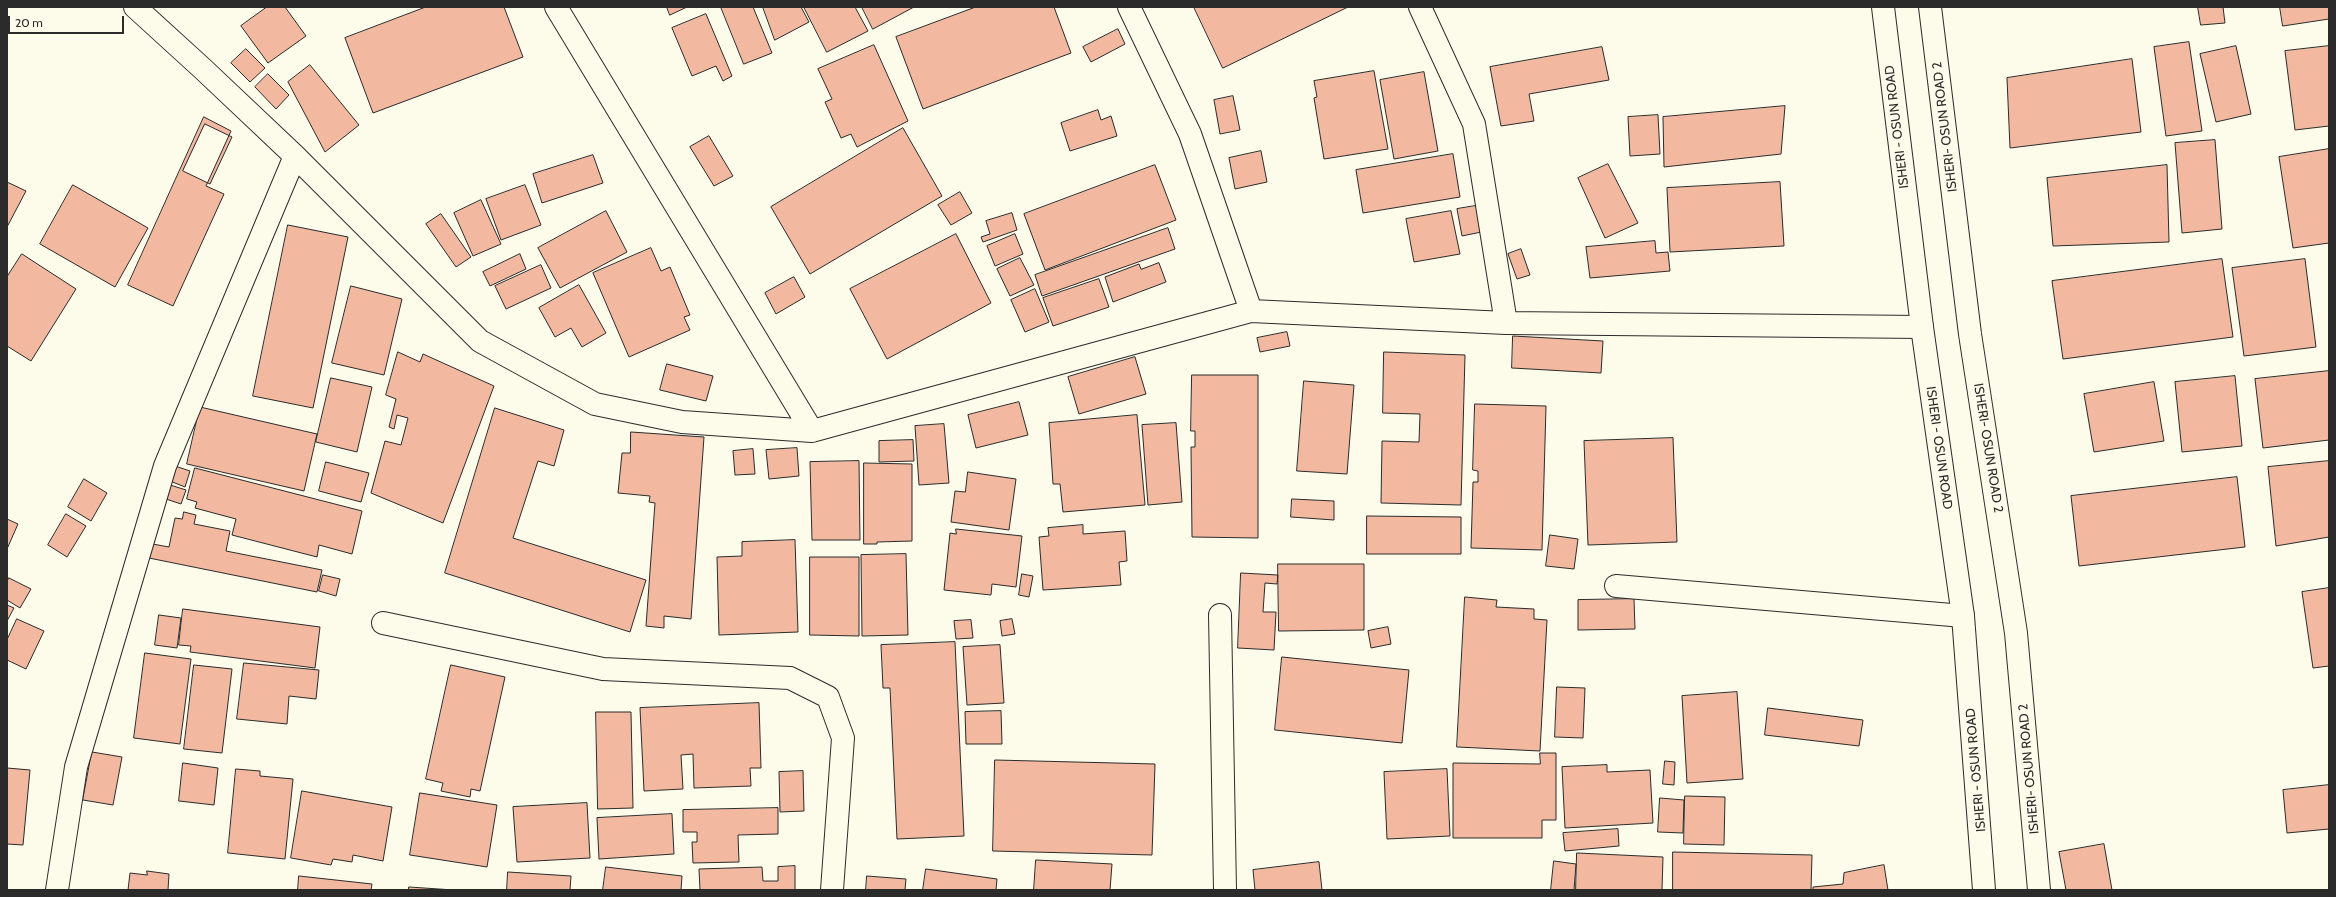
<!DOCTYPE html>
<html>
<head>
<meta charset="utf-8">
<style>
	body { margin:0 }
	#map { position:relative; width:2336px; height:897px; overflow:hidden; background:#fdfbea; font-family:Cabin,sans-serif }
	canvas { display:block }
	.frame { position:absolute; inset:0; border:8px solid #2b2b2b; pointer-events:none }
	.scale { position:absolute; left:8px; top:16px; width:116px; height:18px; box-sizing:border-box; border:2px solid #2b2b2b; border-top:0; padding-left:5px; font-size:12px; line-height:14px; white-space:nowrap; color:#2b2b2b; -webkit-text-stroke:3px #fdfbea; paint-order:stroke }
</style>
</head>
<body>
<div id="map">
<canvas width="2336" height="897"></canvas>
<div class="frame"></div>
<div class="scale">20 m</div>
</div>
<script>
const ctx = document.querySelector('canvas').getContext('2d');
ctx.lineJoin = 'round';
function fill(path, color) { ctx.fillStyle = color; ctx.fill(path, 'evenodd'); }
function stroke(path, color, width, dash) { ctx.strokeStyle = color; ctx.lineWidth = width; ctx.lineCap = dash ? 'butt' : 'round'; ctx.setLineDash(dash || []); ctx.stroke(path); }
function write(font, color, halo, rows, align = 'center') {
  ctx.font = font + ' Cabin,sans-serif'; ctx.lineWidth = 3; ctx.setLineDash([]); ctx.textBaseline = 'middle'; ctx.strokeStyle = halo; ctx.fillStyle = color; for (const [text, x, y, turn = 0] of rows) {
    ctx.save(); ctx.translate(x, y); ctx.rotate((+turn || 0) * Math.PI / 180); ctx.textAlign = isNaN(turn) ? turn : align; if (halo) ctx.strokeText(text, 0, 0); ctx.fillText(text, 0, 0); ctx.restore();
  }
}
const building = new Path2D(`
	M267,7H285L306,36L268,63L241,26Z
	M426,7H504L523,57L373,113L345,38Z
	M667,7H687L670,15Z
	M721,7H753L772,53L744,64Z
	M763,7H801L809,22L775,40Z
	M804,7H855L868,31L827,52Z
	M862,7H914L873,29Z
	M976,7H1054L1071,53L923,109L896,37Z
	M1194,7H1348L1223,68Z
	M2198,7H2223L2225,23L2201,25Z
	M2280,7H2329V19L2283,26Z
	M706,14L732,76L723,81L716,66L692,76L672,28Z
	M1118,29L1125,44L1091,62L1083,47Z
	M2189,42L2202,131L2166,136L2154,47Z
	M874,45L908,121L857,147L851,134L841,138L825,102L832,99L818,69Z
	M2236,46L2251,114L2216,122L2200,54Z
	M2329,46V126L2295,130L2285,51Z
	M1602,47L1609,80L1529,94L1534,121L1501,126L1490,67Z
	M246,49L265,68L250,82L231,63Z
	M2132,59L2141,132L2010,148L2007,78Z
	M310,65L359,125L325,152L288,82Z
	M1374,71L1388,149L1324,159L1314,98L1317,97L1314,81Z
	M1424,72L1438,151L1394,159L1380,80Z
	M268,74L289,95L276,109L255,87Z
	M1233,96L1240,130L1220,134L1214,100Z
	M1785,106L1781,154L1664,167L1663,117Z
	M1098,110L1101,120L1111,116L1117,136L1070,151L1061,123Z
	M1658,115L1660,154L1630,156L1628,117Z
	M204,117L231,131L206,186L224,194L173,306L128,285Z
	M205,124L232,137L210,184L183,171Z
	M903,128L942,196L810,274L771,207Z
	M709,136L733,176L714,186L690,147Z
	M2215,140L2222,229L2182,233L2175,143Z
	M2329,149V243L2293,248L2279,157Z
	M1261,151L1267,182L1235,189L1229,158Z
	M1453,154L1460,197L1363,213L1356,170Z
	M593,155L603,183L542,203L533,174Z
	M1608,164L1638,223L1605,238L1578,178Z
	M1155,165L1176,220L1045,270L1024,214Z
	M2167,165L2169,242L2053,246L2047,178Z
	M7,182L26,191L7,227Z
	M1780,182L1784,246L1670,252L1667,188Z
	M73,185L148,228L115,287L40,244Z
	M525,185L541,225L501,240L486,199Z
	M960,192L972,213L951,225L938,205Z
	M481,200L501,244L473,256L454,213Z
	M1481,205L1486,231L1462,236L1457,209Z
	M606,211L627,252L560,288L538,248Z
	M1451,211L1460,254L1414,262L1406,219Z
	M1012,213L1017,230L983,242L981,237L990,234L986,221Z
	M441,214L471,257L456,267L426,224Z
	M288,225L348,237L313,408L253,396Z
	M1168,228L1175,249L1042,296L1035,275Z
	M956,234L991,303L887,359L850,289Z
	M1015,234L1023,254L995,266L987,246Z
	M1655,241L1656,253L1668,252L1670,271L1590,278L1586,247Z
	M651,248L661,271L670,267L690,315L684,317L690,330L629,357L593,273Z
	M1521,249L1530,275L1517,279L1508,254Z
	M22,254L76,289L31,361L7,346V277Z
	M520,254L526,269L490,286L483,272Z
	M1020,258L1034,285L1010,296L997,269Z
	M2222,259L2233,337L2063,359L2052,281Z
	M2305,259L2316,347L2244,356L2232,268Z
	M1159,263L1166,282L1113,302L1105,277L1139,264L1141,269Z
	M541,265L551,288L506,309L495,286Z
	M794,277L805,297L776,314L765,293Z
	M1099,279L1109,307L1053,326L1043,298Z
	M579,285L606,333L582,347L571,328L555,337L539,308Z
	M351,286L402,299L384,375L332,363Z
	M1035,289L1049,322L1025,332L1011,300Z
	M1287,332L1290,346L1260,352L1257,338Z
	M1513,336L1603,341L1601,373L1512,368Z
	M398,352L420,362L423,354L494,386L443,523L371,493L385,441L401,445L408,418L397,415L394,429L389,427L396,399L386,395Z
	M1384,352L1465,355L1461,505L1381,503L1382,441L1419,442L1420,414L1383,413Z
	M1135,357L1146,394L1079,414L1068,377Z
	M667,364L713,376L706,401L660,390Z
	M2329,371V440L2263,448L2255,379Z
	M1192,375H1258V538L1192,537L1191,447H1195V431H1191Z
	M2235,376L2242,446L2182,452L2175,382Z
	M331,378L372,387L357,452L316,442Z
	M1304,381L1354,385L1347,474L1297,471Z
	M2154,382L2164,441L2094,452L2084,394Z
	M1019,402L1028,435L976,448L968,415Z
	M1475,404L1546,406L1542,550L1471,548L1473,482H1478V471L1473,470Z
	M200,407L317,434L304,491L187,464Z
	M495,408L564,430L554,466L538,461L513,538L646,580L630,632L445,573Z
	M1137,415L1145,505L1063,512L1060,484H1053L1049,423Z
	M1176,423L1182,502L1148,505L1142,425Z
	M944,424L949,483L919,485L915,426Z
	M631,432L704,437L691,619L664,616V628L646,626L655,503L649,502L650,496L618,493L622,453H630Z
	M1673,438L1677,542L1588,545L1584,441Z
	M913,440L914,461L879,462V441Z
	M797,448L799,476L769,479L766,450Z
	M753,449L755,474L735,475L733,451Z
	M859,461L860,540H812L810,462Z
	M2329,461V537L2276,546L2268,467Z
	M326,462L369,473L361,502L319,491Z
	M864,463L912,464V541L877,542V544H864Z
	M175,466L190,471L185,487L170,481Z
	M195,468L362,511L352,554L319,545L317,557L232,535L236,519L195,508L197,502L187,499Z
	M968,472L1016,479L1009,530L951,522L955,491L965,492Z
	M2237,477L2245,547L2079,566L2071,496Z
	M84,479L107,493L91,521L68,507Z
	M164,483L186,490L181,504L160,497Z
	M1292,499L1334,501V520L1291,517Z
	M184,512L196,515L194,524L230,531L226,551L322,570L317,592L144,557L147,543L169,547L175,518L182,519Z
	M66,514L86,526L67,557L48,545Z
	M1367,516L1461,517V554H1367Z
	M7,519L18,524L7,549Z
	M1083,525V534L1125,531L1127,561L1119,562L1121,585L1043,590L1039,537L1049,536L1048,528Z
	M956,529L1022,536L1016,587L992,584L991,595L944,590L950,533L956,534Z
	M1550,535L1578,539L1574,569L1546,566Z
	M795,540L798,632L719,635L717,557L742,556V542Z
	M906,554L908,635L862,636L861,555Z
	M810,557H859V636L810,635Z
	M1278,564H1364V630L1279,631Z
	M1241,573L1278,575L1277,584L1265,583L1263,612H1276L1274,650L1238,648Z
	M1022,574L1033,576L1029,597L1019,595Z
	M323,575L340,579L336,596L319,591Z
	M9,578L31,589L20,608L7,600V582Z
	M2329,588V666L2313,668L2302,592Z
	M1465,597L1497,600L1496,607L1534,609V619L1547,620L1540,751L1457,747Z
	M1634,599L1635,629L1578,630V600Z
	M7,605L14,608L7,621Z
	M183,609L320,627L315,668L190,652L191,646L179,645Z
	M159,615L181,618L177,648L155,645Z
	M17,619L44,631L26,669L7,660V640Z
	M1012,619L1015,634L1002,636L1000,621Z
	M971,620L973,638L956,639L954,621Z
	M1388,627L1391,644L1371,648L1368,631Z
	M955,642L964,836L897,839L890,688H883L881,645Z
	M1000,645L1004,703L967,705L963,647Z
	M145,653L191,659L180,744L134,738Z
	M1282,657L1409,670L1402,743L1275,730Z
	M244,663L319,670L316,699L289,696L287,724L237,719Z
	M194,665L232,669L222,753L184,749Z
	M451,665L505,677L480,791L471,789L470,797L441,791L443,783L426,779Z
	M1557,687L1585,688L1583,738L1555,737Z
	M1737,692L1743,779L1687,783L1682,696Z
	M759,703L761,768H750L751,786L694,788L693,754L681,755L683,789L644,791L640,708Z
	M1768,708L1863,720L1859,746L1765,735Z
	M1001,711L1002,744H966L965,712Z
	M596,712H631L633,808L598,809Z
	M92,752L122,757L113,805L83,800Z
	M1540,753H1556V820H1542V838H1453V763L1540,764Z
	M995,760L1155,764L1152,855L993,851Z
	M1665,761L1675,762L1674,785L1663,784Z
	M183,763L218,768L214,805L179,801Z
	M1607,765V772L1650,770L1653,823L1565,828L1562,767Z
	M7,768L30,770L23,845L7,844Z
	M236,769L260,771V776L293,779L285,859L228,853Z
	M1447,769L1450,836L1387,839L1384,772Z
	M803,771L804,811L780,812L779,772Z
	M2329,785V829L2287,833L2283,790Z
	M302,791L392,807L383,861L353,855L352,862L333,859L331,865L291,858Z
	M420,793L497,805L487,867L410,855Z
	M1685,796L1725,797L1724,845L1684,844Z
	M1660,798L1684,800L1683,833L1658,832Z
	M587,803L590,858L517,862L513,807Z
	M778,808V834L738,835L739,862L693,863L692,842H697V832H683V810Z
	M672,814L674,854L599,859L597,818Z
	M1618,829L1619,846L1565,851L1563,833Z
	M2104,844L2112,890H2066L2059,852Z
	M1673,852L1812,855L1811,890H1673Z
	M1577,853L1663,857L1662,890H1576Z
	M1036,860L1112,864L1110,890H1034Z
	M1554,861L1576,864L1574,890H1551Z
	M1319,862L1322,890H1255L1253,870Z
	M1884,865L1888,890H1813V887L1843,884L1844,873Z
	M795,866V890H700L699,869L762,867L763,881H778V867Z
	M606,867L682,876L681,890H603Z
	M926,869L997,879L996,890H923Z
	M147,871L169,874L168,890H128L130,873L147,875Z
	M508,872L571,876L570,890H507Z
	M299,876L372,884L371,890H298Z
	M867,876L906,879L905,890H866Z
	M409,887L454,890H409Z`);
fill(building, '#f2b8a0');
stroke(building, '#2b2b2b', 1);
const minor = new Path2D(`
	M135,7L203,69L295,156L480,341L595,404L682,422L812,431L1251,311L1506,323L1922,327
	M556,7L812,431
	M1129,7L1190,134L1251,311
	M1420,7L1474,124L1506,323
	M1616,586L1963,616
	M1220,615L1225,890
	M383,623L603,669L790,678L828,697L843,738L832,890
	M57,890L76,767L165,466L295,156`);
const secondary = new Path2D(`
	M1883,7L1922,327L1963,616L1984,890
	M1930,7L1970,334L2016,633L2039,890`);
stroke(minor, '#2b2b2b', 24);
stroke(secondary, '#2b2b2b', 24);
stroke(minor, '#fdfbea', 22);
stroke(secondary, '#fdfbea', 22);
write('13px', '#2b2b2b', '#fdfbea', [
	["ISHERI - OSUN ROAD",1897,127,-97],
	["ISHERI- OSUN ROAD 2",1945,127,-97],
	["ISHERI - OSUN ROAD",1939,448,82],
	["ISHERI- OSUN ROAD 2",1988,448,81],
	["ISHERI- OSUN ROAD 2",2029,769,-95],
	["ISHERI - OSUN ROAD",1976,770,-95]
]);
</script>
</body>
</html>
